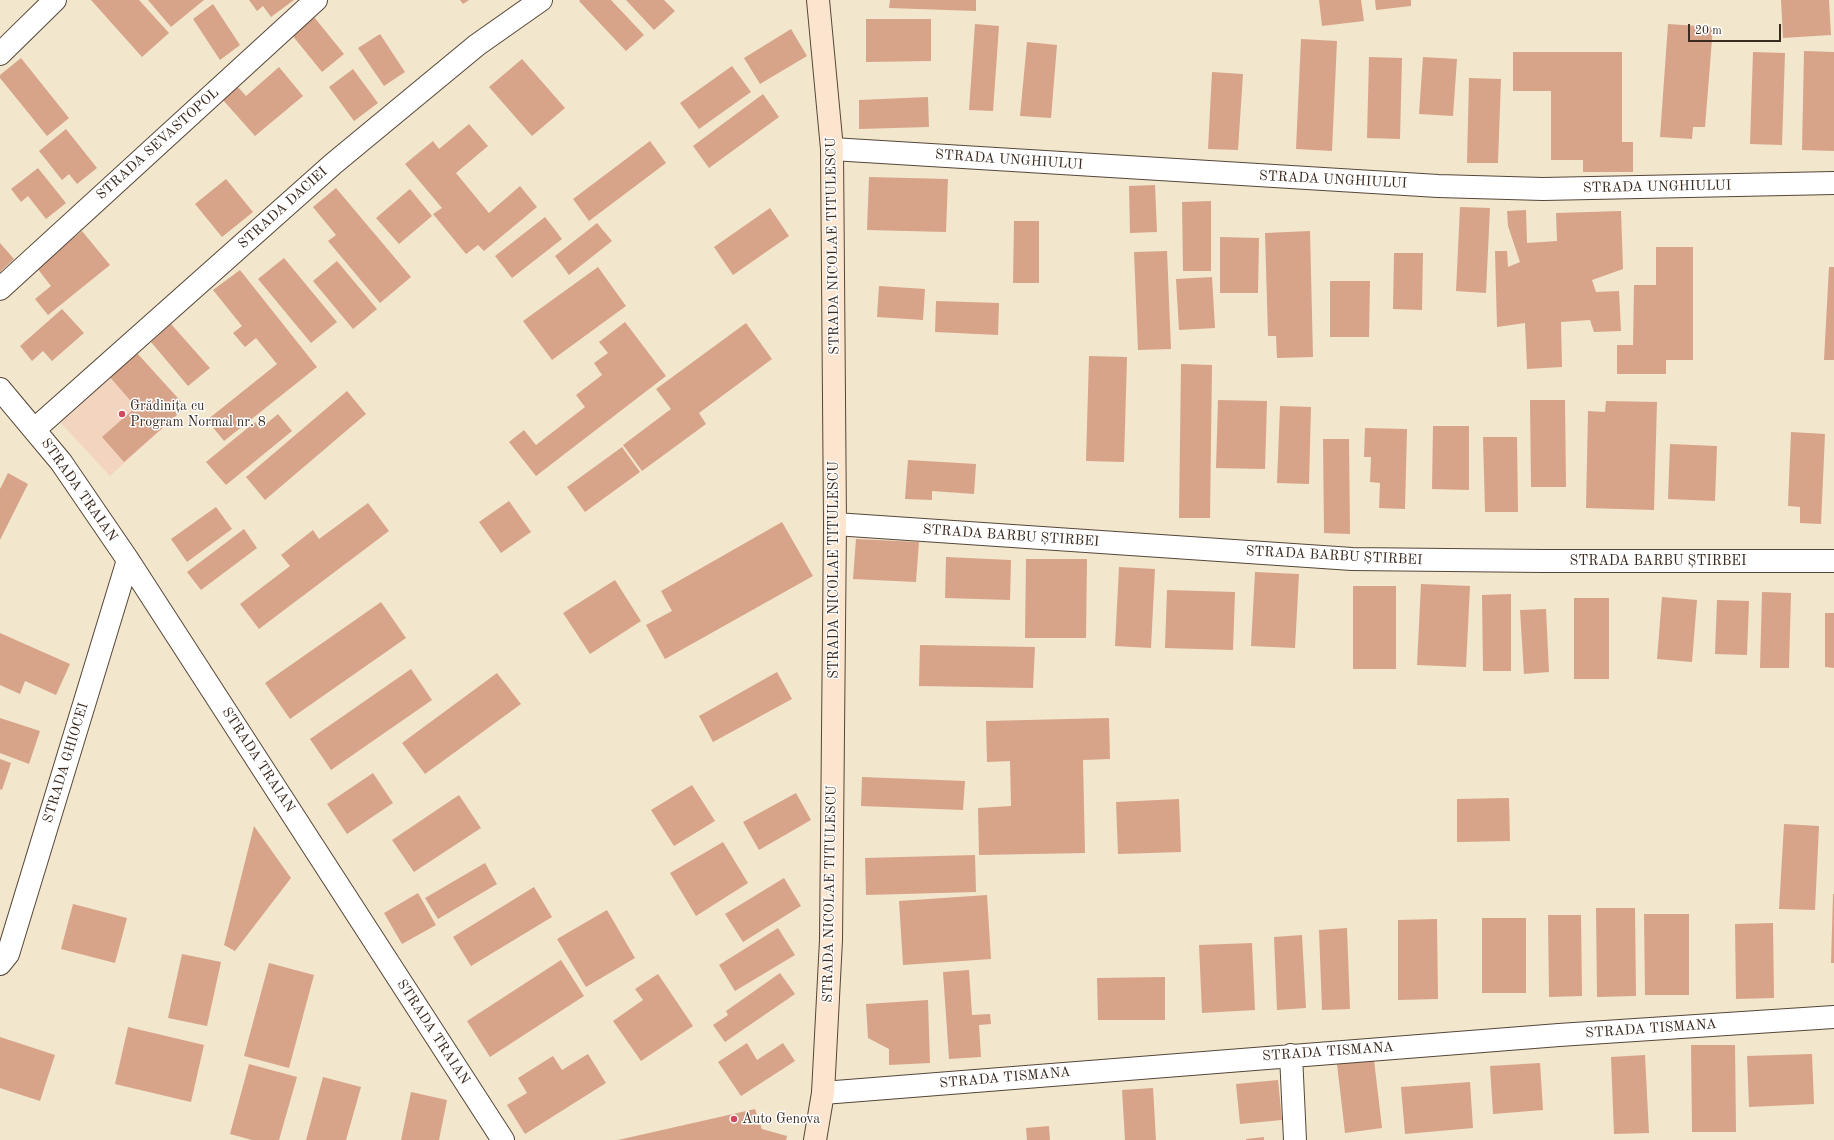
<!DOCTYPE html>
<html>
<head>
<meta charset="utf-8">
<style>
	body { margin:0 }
	#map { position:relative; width:1834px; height:1140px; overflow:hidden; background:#f2e6cd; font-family:"Old Standard TT",serif }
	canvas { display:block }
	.scale { position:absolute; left:1688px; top:24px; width:93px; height:18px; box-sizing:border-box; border:2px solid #3b2a1e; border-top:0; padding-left:5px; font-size:12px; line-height:14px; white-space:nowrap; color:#3b2a1e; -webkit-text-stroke:3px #fff; paint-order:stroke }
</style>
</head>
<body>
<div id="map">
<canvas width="1834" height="1140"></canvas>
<div class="scale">20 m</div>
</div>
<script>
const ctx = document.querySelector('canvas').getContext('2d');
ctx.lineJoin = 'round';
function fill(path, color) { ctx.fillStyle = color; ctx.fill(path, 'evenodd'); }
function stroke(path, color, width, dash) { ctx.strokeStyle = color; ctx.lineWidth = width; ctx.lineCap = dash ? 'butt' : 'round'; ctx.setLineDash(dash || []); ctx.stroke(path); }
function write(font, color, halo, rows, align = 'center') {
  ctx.font = font + ' "Old Standard TT",serif'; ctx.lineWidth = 3; ctx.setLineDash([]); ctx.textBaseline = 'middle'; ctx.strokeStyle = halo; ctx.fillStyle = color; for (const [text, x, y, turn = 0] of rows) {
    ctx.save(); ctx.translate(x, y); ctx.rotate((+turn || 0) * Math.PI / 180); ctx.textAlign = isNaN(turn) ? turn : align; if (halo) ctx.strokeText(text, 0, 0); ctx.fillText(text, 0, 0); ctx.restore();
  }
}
fill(new Path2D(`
	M136,352L186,407L110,476L59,421Z`), '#f3d4bf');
fill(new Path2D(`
	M91,0H139L169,33L142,57Z
	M148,0H204L171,27Z
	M249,0H294L271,17L263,6L257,11Z
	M460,0H469L463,4Z
	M580,0H611L644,35L626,51L579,1Z
	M626,0H664L675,11L654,30Z
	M890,0H976V11L889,8Z
	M1319,0H1361L1364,21L1322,26Z
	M1375,0H1411V6L1376,10Z
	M1781,0H1829L1831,35L1783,38Z
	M213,4L240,45L220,60L193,19Z
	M314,17L344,54L322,72L292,35Z
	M866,19H931V61L866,62Z
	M975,24L999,26L993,111L969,110Z
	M1668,24L1713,27L1705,127H1693L1692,139L1660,137Z
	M791,29L807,56L760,84L744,58Z
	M380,34L405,72L384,86L358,48Z
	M1301,39L1337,41L1332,151L1296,149Z
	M1027,42L1057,45L1051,118L1020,116Z
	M1804,51L1834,52V151L1802,150Z
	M1513,52H1622V142H1633V172H1583V160H1551V91H1513Z
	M1753,52L1785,53L1782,145L1750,144Z
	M1369,57L1402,58L1400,139L1367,138Z
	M1423,57L1457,59L1453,116L1419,114Z
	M21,58L69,118L47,136L0,78V75Z
	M522,59L565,108L532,136L489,87Z
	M732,66L751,92L699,129L680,103Z
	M279,67L303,96L255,136L223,100L237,86L246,96Z
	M353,69L378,103L354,121L329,87Z
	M1212,72L1243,74L1238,150L1208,149Z
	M1469,78L1501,79L1498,163H1467Z
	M763,94L779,117L709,168L693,146Z
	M928,97L929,127L859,129V100Z
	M469,124L488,146L456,173L489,213L520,186L537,207L484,251L478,245L466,254L433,214L442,208L405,164L433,141L439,149Z
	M66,129L97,168L77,184L69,174L62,180L39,151Z
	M650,141L666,163L589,221L573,199Z
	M38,168L66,203L46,219L28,196L21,202L11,189Z
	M869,177L948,179L946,232L867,230Z
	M226,179L253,212L222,237L195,204Z
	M1155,185L1157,232L1130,233L1129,186Z
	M336,188L411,277L380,303L328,241L336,235L313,207Z
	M410,189L432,216L399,244L376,218Z
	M1211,201V271H1183L1182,202Z
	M1460,207L1490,208L1486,293L1456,291Z
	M770,208L789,236L733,275L714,247Z
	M1526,210L1527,243L1557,241L1556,213L1621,211L1623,269L1592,280L1596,292L1619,291L1621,331L1594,332L1590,320L1561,322L1562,367L1527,369L1525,323L1497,327L1495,251H1507L1508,267L1520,262L1508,226L1507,211Z
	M545,217L562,239L512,278L495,256Z
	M1014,221H1039V283H1013Z
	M597,223L612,241L569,275L555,256Z
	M82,231L110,265L48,315L35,299L51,286L37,268Z
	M1310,231L1313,357L1277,358L1276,336H1268L1265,233Z
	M1220,237L1259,238L1258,293H1220Z
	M0,243L14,259L0,272Z
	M1656,247H1693V360H1666V374H1617V345H1633L1634,285H1656Z
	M1167,251L1171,349L1138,350L1134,252Z
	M1394,253H1423L1422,310L1393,309Z
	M284,258L337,322L311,343L258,279Z
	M337,261L377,309L353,329L313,281Z
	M598,267L626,306L552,360L523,321Z
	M1829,267H1834V360H1824Z
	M240,270L317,367L224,441L207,420L277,364L256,338L245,347L233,333L242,326L213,290Z
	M1212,277L1215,328L1179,330L1176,279Z
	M1330,281H1370L1369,337H1330Z
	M879,286L925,289L923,320L877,317Z
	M936,301L999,303L998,335L935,332Z
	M62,309L84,333L52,361L43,351L32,361L20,346Z
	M625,322L666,376L536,476L509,442L524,430L536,445L585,407L576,395L602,375L594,363L608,353L599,342Z
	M746,323L772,359L699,413L706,424L642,471L623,445L671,409L656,389Z
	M171,324L210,368L188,386L151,342Z
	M136,352L186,407L124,462L102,437L136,407L109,376Z
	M1089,356L1127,357L1124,462L1086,461Z
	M1181,364L1212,365L1210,518H1179Z
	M347,391L366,414L265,500L246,477Z
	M1218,400L1267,401L1265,469L1216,468Z
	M1530,400H1565L1566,487H1531Z
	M1606,401L1657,402L1654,510L1586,508L1588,411L1605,412Z
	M1280,406L1311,407L1309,484L1277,483Z
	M278,414L292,431L226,485L206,462L255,422L260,429Z
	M1433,426H1469V490L1432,489Z
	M1365,428L1407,429L1405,509L1379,508L1380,483L1370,482L1371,457H1364Z
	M1791,432L1825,434L1821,524L1800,523V507L1788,506Z
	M1483,437H1517L1518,512H1485Z
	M1323,439H1349L1350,534L1324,533Z
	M1670,444L1717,446L1715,501L1668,499Z
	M622,447L640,472L585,512L567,487Z
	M908,460L976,464L974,494L932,491V500L905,499Z
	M8,473L28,484L0,540V489Z
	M509,501L531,532L501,553L479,522Z
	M368,503L389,531L259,629L240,604L290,566L281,555L313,530L319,539Z
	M216,507L232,529L187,562L171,539Z
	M782,522L813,576L665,659L646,625L672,611L661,591Z
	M244,529L257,548L201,590L187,572Z
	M856,539L919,542L916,582L853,579Z
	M946,557L1011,560L1010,600L945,598Z
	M1026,559H1087L1086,638H1025Z
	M1119,567L1155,569L1151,648L1115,646Z
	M1255,572L1299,574L1295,648L1251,646Z
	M615,580L641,621L590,654L563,613Z
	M1421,584L1470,586L1466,667L1417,665Z
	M1353,586H1396V669H1353Z
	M1167,590L1235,592L1233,650L1165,648Z
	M1762,592L1791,593L1789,668H1760Z
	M1511,594V671H1483L1482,595Z
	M1662,597L1697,600L1692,662L1657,659Z
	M1574,598H1609V679H1574Z
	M1717,600L1749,601L1747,655L1715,654Z
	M381,602L406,638L290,719L265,683Z
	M1546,609L1549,672L1524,674L1520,610Z
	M1825,613H1834V668L1825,667Z
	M0,633L70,664L56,695L25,681L20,694L0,685Z
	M920,645L1035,647L1033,688L919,686Z
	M411,669L432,700L331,770L310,739Z
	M777,672L792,699L713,742L699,716Z
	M497,673L521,704L425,774L402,743Z
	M0,718L40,731L29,764L0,753Z
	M1109,718L1110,759L1083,760L1085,853L979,855L978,808L1011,806L1010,761L987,762L986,721Z
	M0,759L11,763L2,790L0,789Z
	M373,773L393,803L347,834L327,804Z
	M862,777L965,781L963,810L861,806Z
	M692,785L715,821L674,846L651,810Z
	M796,793L811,820L759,850L743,822Z
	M459,795L481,828L414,872L392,840Z
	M1509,798L1510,841L1457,842V799Z
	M1179,799L1181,852L1118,854L1116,802Z
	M1784,824L1819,826L1815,910L1779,909Z
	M254,826L291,878L235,951L224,945Z
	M723,842L748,883L696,916L670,873Z
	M975,855L976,892L866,895L865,858Z
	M485,863L497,884L438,919L425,898Z
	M784,878L801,906L743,942L725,914Z
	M534,887L552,917L471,966L453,937Z
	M418,893L436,925L402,944L384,913Z
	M1833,894H1834V963H1831Z
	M987,895L991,959L903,965L899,901Z
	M73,904L127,918L115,963L61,949Z
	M1596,908H1635L1636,996L1597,997Z
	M607,910L635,958L586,987L557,939Z
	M1644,914H1689V995H1645Z
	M1548,915H1581L1582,996L1549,997Z
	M1482,918H1526V993H1482Z
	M1437,919L1438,999L1398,1000V920Z
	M1773,923L1774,998L1736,999L1735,924Z
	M778,928L795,955L735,991L719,965Z
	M1347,928L1350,1009L1322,1010L1319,930Z
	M1302,935L1306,1008L1277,1010L1274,937Z
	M1252,943L1255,1010L1202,1013L1199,945Z
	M182,954L221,962L207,1026L168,1018Z
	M561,960L584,996L490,1057L467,1021Z
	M269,963L314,975L289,1068L244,1056Z
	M969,970L972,1015L990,1014L991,1024L979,1025L981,1057L949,1059L943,972Z
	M780,973L795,994L725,1042L713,1025L728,1015L726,1011Z
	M658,974L693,1026L641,1061L613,1021L643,1000L635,989Z
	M1165,977V1020H1098L1097,978Z
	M928,1000L930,1063L889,1065V1049L868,1038L866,1004Z
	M128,1027L204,1045L191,1102L115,1084Z
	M0,1037L55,1055L40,1101L0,1088Z
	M747,1043L757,1060L783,1043L795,1061L741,1096L718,1062Z
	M1691,1045H1735L1736,1132H1692Z
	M588,1054L606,1083L525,1134L507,1105L527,1093L518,1078L553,1056L562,1070Z
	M1812,1054L1814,1104L1749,1107L1747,1056Z
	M1645,1055L1649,1133L1614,1134L1611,1057Z
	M1374,1060L1382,1128L1345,1133L1337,1064Z
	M1540,1063L1543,1110L1493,1114L1490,1066Z
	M249,1064L297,1077L279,1140H252L230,1134Z
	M323,1077L361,1087L346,1140H306Z
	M1278,1080L1282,1120L1240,1124L1236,1084Z
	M1470,1082L1473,1128L1405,1134L1401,1087Z
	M1153,1088L1156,1140H1125L1122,1090Z
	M411,1092L447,1100L439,1140H401Z
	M755,1109L762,1129L787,1136L786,1140H618Z
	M1049,1126L1050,1140H1027L1026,1128Z
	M1264,1137V1140H1246V1139Z`), '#d7a489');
const street = new Path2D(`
	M0,54L55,0
	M832,149L1438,186L1543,189L1834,183
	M0,289L316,0
	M0,389L61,462L128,560L503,1140
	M35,429L333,164L477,45L541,0
	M835,524L1352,559L1543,561H1834
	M0,964L8,954L128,560
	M1291,1055L1295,1140
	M823,1093L1559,1035L1834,1017`);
const secondary = new Path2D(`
	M815,1140L823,1093L831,940L835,524L832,149L818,0`);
stroke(street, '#564638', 24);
stroke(secondary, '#564638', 24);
stroke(street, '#fff', 22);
stroke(secondary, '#fbe5cf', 22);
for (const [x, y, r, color] of [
	[122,414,4,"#d1495b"],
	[734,1119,4,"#d1495b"]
]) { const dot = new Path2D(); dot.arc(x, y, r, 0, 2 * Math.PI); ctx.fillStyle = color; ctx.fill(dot); stroke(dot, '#fff', 1.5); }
write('14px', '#3b2a1e', '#fff', [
	["STRADA SEVASTOPOL",158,144,-42],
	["STRADA UNGHIULUI",1009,160,4],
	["STRADA UNGHIULUI",1333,180,3],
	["STRADA UNGHIULUI",1657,187,-1],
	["STRADA DACIEI",283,208,-42],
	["STRADA NICOLAE TITULESCU",833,246,-91],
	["STRADA TRAIAN",79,490,55],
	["STRADA BARBU ȘTIRBEI",1011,536,4],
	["STRADA BARBU ȘTIRBEI",1334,556,3],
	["STRADA BARBU ȘTIRBEI",1658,561],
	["STRADA NICOLAE TITULESCU",834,570,-90],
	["STRADA TRAIAN",258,760,57],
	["STRADA GHIOCEI",66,763,-73],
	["STRADA NICOLAE TITULESCU",830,894,-89],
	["STRADA TISMANA",1651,1029,-4],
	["STRADA TRAIAN",433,1032,57],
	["STRADA TISMANA",1328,1052,-4],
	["STRADA TISMANA",1005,1078,-5]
]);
write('14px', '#3b2a1e', '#fff', [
	["Grădinița cu",130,406],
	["Program Normal nr. 8",130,422],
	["Auto Genova",742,1119]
], 'left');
</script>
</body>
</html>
